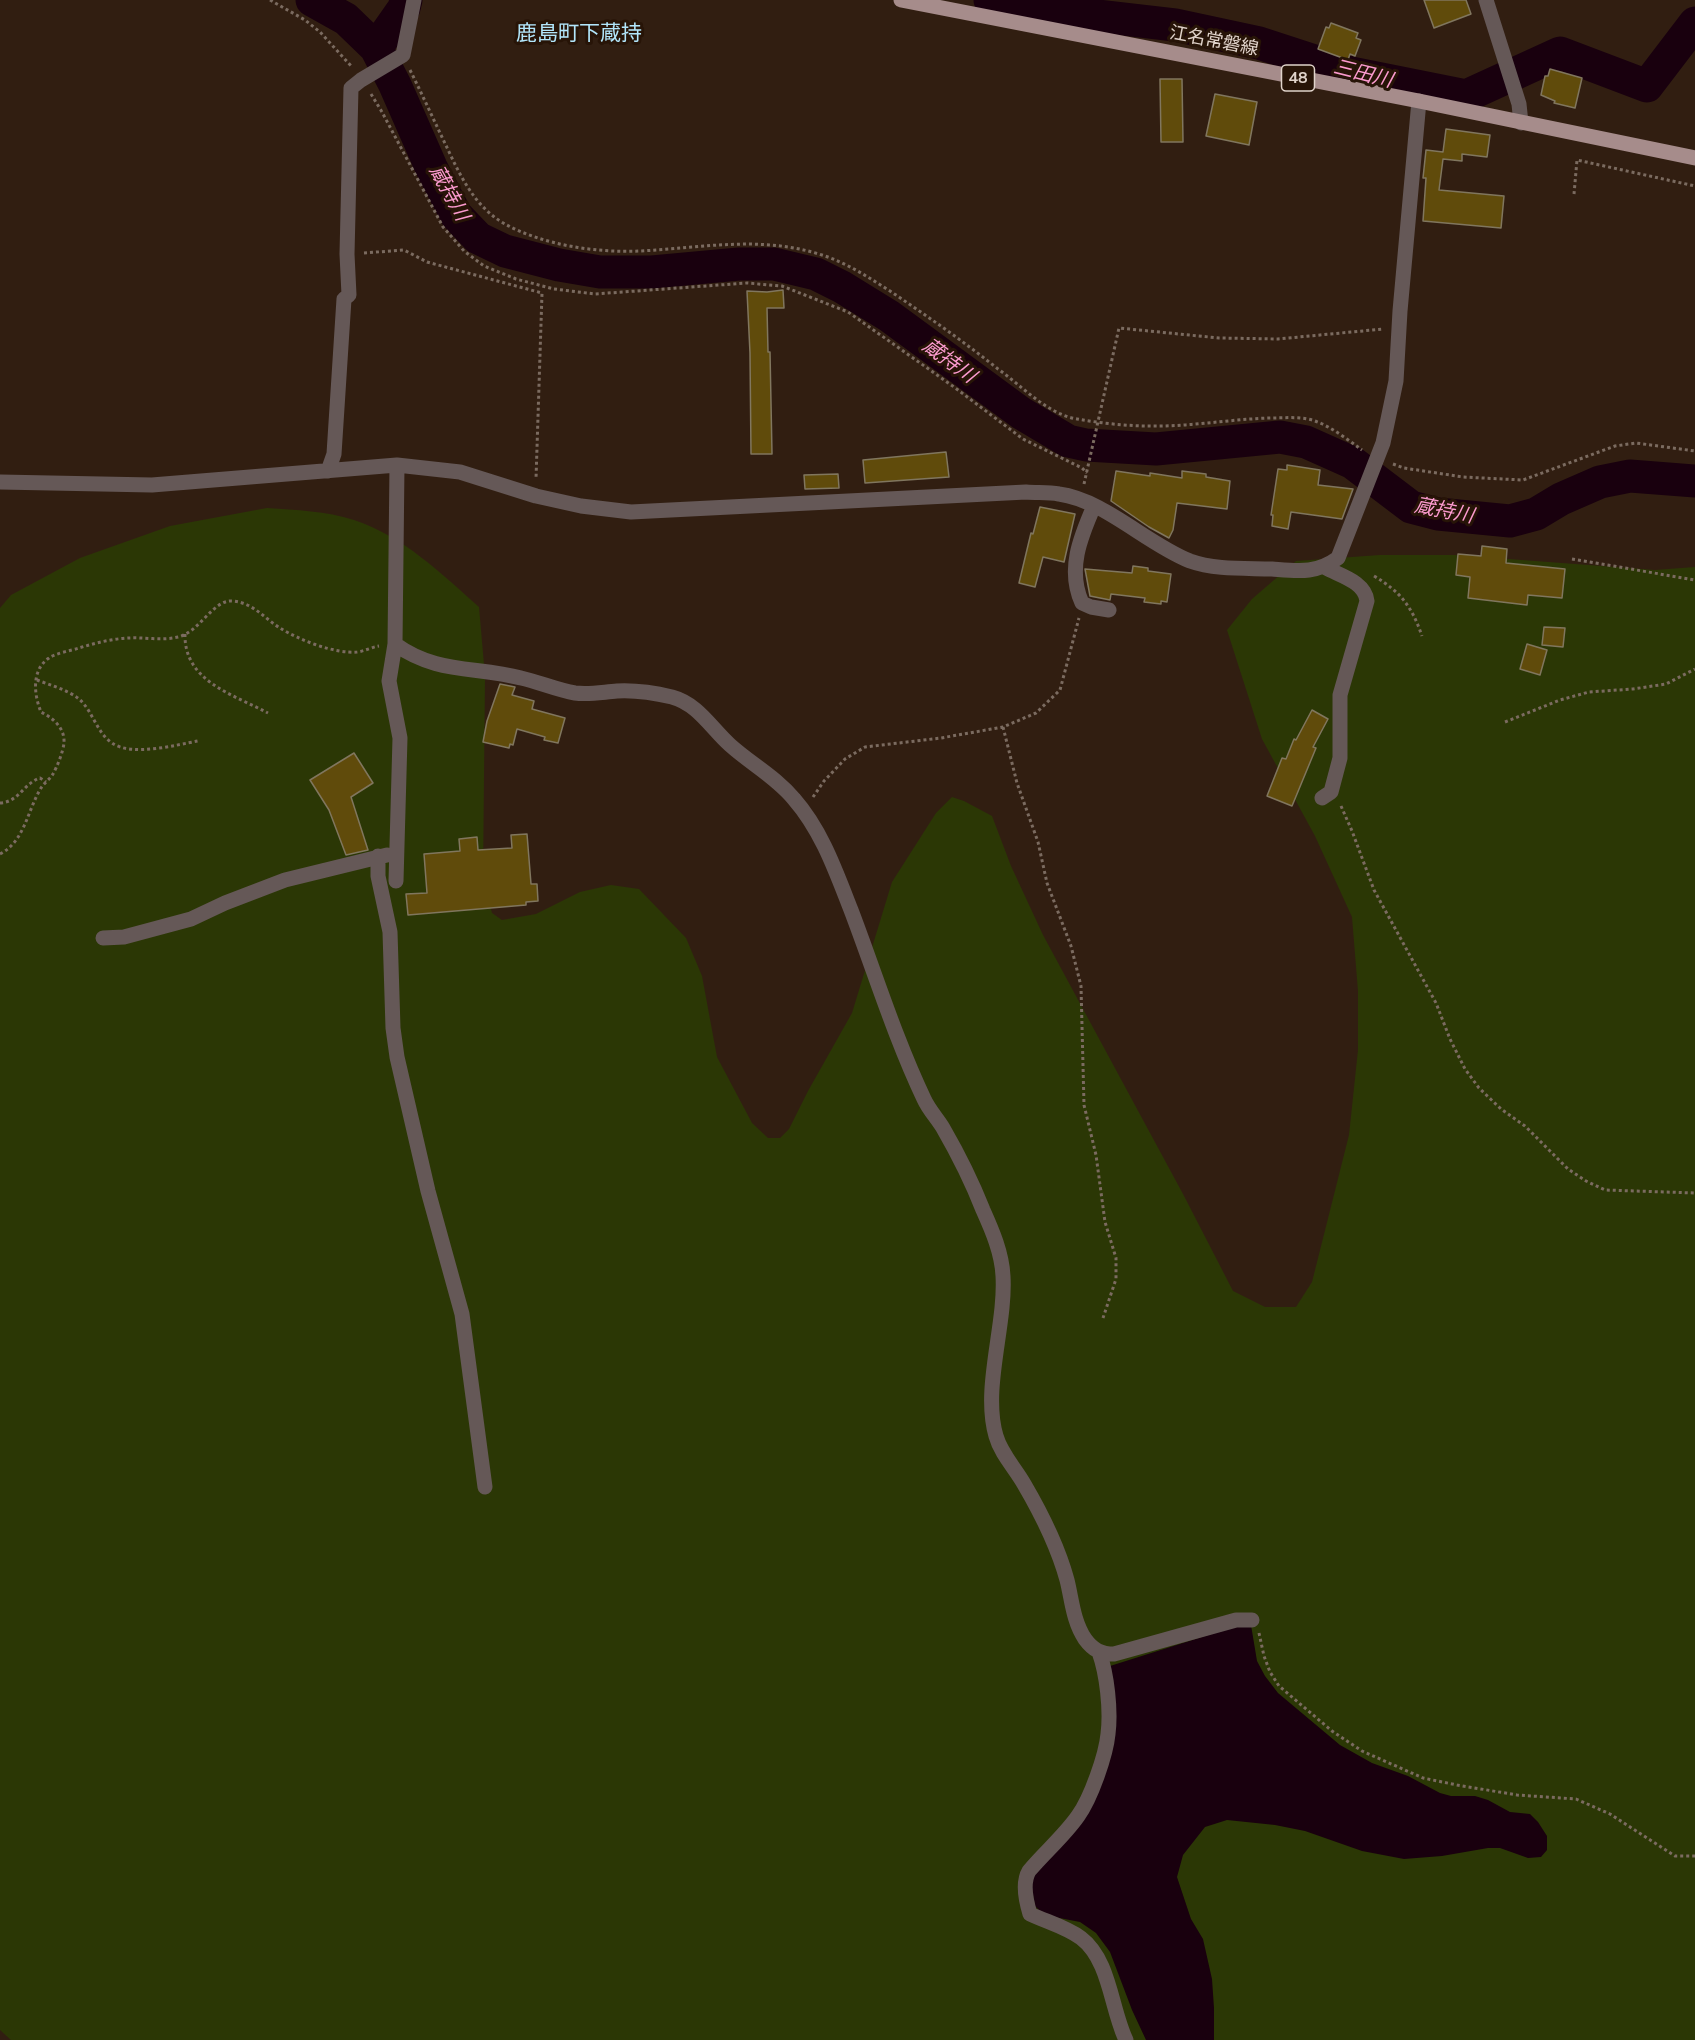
<!DOCTYPE html>
<html>
<head>
<meta charset="utf-8">
<style>
	body { margin:0 }
	canvas { display:block; background:#311e11 }
</style>
</head>
<body>
<canvas width="1695" height="2040"></canvas>
<script>
const ctx = document.querySelector('canvas').getContext('2d');
ctx.lineJoin = 'round';
function fill(path, color) { ctx.fillStyle = color; ctx.fill(path, 'evenodd'); }
function stroke(path, color, width, dash) { ctx.strokeStyle = color; ctx.lineWidth = width; ctx.lineCap = dash ? 'butt' : 'round'; ctx.setLineDash(dash || []); ctx.stroke(path); }
function write(font, color, halo, rows, align = 'center') {
  ctx.font = font + ' Mulish,"Noto Sans JP",sans-serif'; ctx.lineWidth = 6; ctx.setLineDash([]); ctx.textBaseline = 'middle'; ctx.strokeStyle = halo; ctx.fillStyle = color; for (const [text, x, y, turn = 0] of rows) {
    ctx.save(); ctx.translate(x, y); ctx.rotate((+turn || 0) * Math.PI / 180); ctx.textAlign = isNaN(turn) ? turn : align; if (halo) ctx.strokeText(text, 0, 0); ctx.fillText(text, 0, 0); ctx.restore();
  }
}
fill(new Path2D(`
	M267,508C296,510 326,511 354,520C403,536 442,574 479,607L485,676L483,879L492,913L502,920L536,914L580,892L611,885L639,889L686,938L702,976L717,1057L752,1123L768,1138H780L789,1129L808,1091L852,1013L892,882L936,813L952,797L964,801L992,816L1011,866L1043,935L1183,1194L1233,1291L1265,1307H1296L1312,1282L1349,1135L1358,1050V991L1352,917L1315,836L1262,739L1227,630L1252,599L1296,561L1380,555H1455L1655,570L1695,567V2040H11L0,2030V608L11,595L80,558L170,526Z`), '#2b3705');
fill(new Path2D(`
	M1240,1625H1251L1257,1661L1265,1676L1278,1693L1340,1745L1372,1763L1408,1776L1440,1793L1451,1796H1475L1488,1800L1510,1812L1530,1814L1538,1822L1547,1836V1850L1541,1857L1528,1858L1500,1848H1488L1442,1856L1404,1859L1362,1851L1305,1831L1275,1825L1227,1820L1205,1827L1183,1855L1177,1877L1191,1919L1203,1939L1212,1979L1214,2008V2040H1146L1132,2010L1110,1952L1096,1933L1080,1922L1044,1915L1035,1906L1031,1884L1035,1873L1096,1797L1110,1666Z`), '#19000e');
stroke(new Path2D(`
	M312,0L346,19L376,48L395,85L431,167L456,215L478,238L505,251L559,265L600,272H652L739,264H774L816,274L842,287L889,316L1021,413L1068,441L1086,445L1156,449L1280,437L1306,442L1353,463L1411,507L1438,514L1510,521L1536,514L1561,499L1600,482L1630,476L1695,481
	M990,0L1081,14L1175,25L1259,43L1351,73L1466,96L1560,53L1647,86L1695,23
	M376,48L404,8L406,0`), '#19000e', 33);
const building = new Path2D(`
	M1424,0H1466L1471,14L1434,28Z
	M1331,23L1358,33L1356,38L1361,40L1355,56L1350,54L1348,60L1318,49L1326,27L1329,28Z
	M1550,69L1582,78L1575,108L1554,103L1555,101L1541,95L1545,76H1548Z
	M1160,79H1182L1183,142H1161Z
	M1215,94L1257,102L1249,145L1206,136Z
	M1446,129L1490,135L1487,157L1462,154V161L1443,159L1439,190L1504,196L1501,228L1423,221L1426,178H1423L1426,150L1443,152Z
	M783,290L784,308H767L768,352H770L772,454H751L750,353L747,291L767,292Z
	M946,452L949,477L865,483L863,460Z
	M1287,465L1320,470L1318,485L1353,489L1342,519L1291,512L1288,529L1272,526L1273,515H1271L1278,469L1287,470Z
	M1116,471L1150,476V473L1182,478V471L1206,474V477L1230,481L1227,509L1177,503L1173,530L1169,538L1149,527L1111,501Z
	M838,474L839,488L805,489L804,475Z
	M1040,507L1075,514L1064,562L1043,557L1035,587L1019,583L1031,533L1033,534Z
	M1482,546L1507,549L1506,563L1565,569L1562,598L1528,595L1527,605L1468,598L1470,577L1456,575L1458,554L1481,556Z
	M1133,566L1148,568V571L1171,574L1167,602L1161,601V604L1144,602L1145,598L1111,594L1110,600L1090,596L1085,569L1132,573Z
	M1544,627L1565,628L1563,647L1542,645Z
	M1527,644L1547,650L1540,675L1520,669Z
	M500,684L515,687L512,695L534,701L532,709L565,718L558,743L544,740L545,737L517,729L513,745L510,744L509,748L483,742L487,721Z
	M1312,710L1328,719L1313,747L1316,748L1292,806L1267,796L1282,758L1286,759L1294,739L1296,740Z
	M354,753L373,783L351,797L368,850L346,855L329,810L310,780Z
	M527,834L531,884H537L538,901L526,902V905L408,915L406,894L427,893L424,854L460,851L459,839L477,837L478,850L512,848L511,835Z`);
fill(building, '#604b0b');
stroke(building, '#80765e', 1.5);
stroke(new Path2D(`
	M270,0L305,20L320,32L352,67
	M410,70C421,92 431,114 441,135C457,168 471,205 505,224C543,245 596,253 640,251C702,248 761,235 822,255C847,263 868,277 890,291C927,316 963,341 998,369C1022,386 1047,414 1077,419C1100,423 1126,426 1149,426C1190,427 1230,419 1271,418C1286,418 1301,416 1315,421C1332,427 1348,440 1362,450
	M371,94L382,112L443,227L464,251L484,266L516,279L554,289L595,294L747,283L782,286L848,312L954,387L1023,439L1082,468L1087,473
	M1574,194L1577,160L1695,186
	M364,253L404,250L427,262L542,293L536,479
	M1393,464L1404,468L1463,477L1523,480L1615,446L1636,443L1695,451
	M1084,484L1119,328L1219,338L1278,339L1383,329
	M1572,559L1695,580
	M1374,576C1401,592 1412,607 1422,636
	M185,634C184,681 232,694 268,713
	M37,680C50,685 68,690 79,699C93,711 96,732 112,743C132,757 175,745 198,741
	M1505,722L1560,700L1589,692L1633,689L1666,684L1695,669
	M1003,727L1017,783L1038,842L1047,883L1071,946L1081,986L1084,1105L1096,1155L1105,1222L1116,1258V1279L1103,1318
	M813,797L824,781L845,759L865,747L941,738L1003,727L1036,713L1060,690L1079,618
	M0,803C19,802 24,783 40,778L46,782
	M1341,806L1352,831L1374,890L1436,1003L1450,1039L1465,1069L1479,1088L1501,1109L1525,1126L1568,1169L1586,1181L1605,1190L1695,1193
	M0,854C25,841 27,811 41,788C44,783 50,779 53,774C57,767 63,752 64,743C65,728 53,718 41,712C34,695 31,670 49,658C56,653 70,651 79,648C95,643 111,639 128,638C144,637 162,641 178,637C200,632 213,599 233,601C253,603 264,618 280,628C299,640 335,654 357,652C365,651 372,647 379,646
	M1259,1633L1264,1656L1270,1672L1279,1686L1332,1731L1362,1751L1423,1778L1457,1785L1517,1795L1576,1799L1610,1814L1675,1856H1695`), '#7b6b60', 3, [3, 3]);
stroke(new Path2D(`
	M1486,0L1519,104L1521,123
	M328,471L334,454L344,299L349,295L347,254L351,88L361,80L403,55L414,0
	M0,482L152,485L397,465L460,472L536,496L581,506L631,512L1026,492C1037,493 1048,492 1059,494C1104,500 1147,544 1190,561C1215,570 1246,568 1272,569C1298,571 1316,574 1338,558L1383,443L1396,381L1400,311L1419,101
	M1094,506C1080,538 1067,570 1082,603L1091,607L1109,610
	M395,644C436,674 475,666 521,678C539,682 557,690 575,693C589,695 603,692 617,691C635,690 655,693 672,697C698,704 711,728 730,745C751,764 776,777 794,799C822,831 836,872 851,910C875,973 895,1038 924,1099C929,1110 937,1118 943,1128C958,1154 972,1182 983,1210C992,1230 1002,1253 1003,1276C1006,1325 982,1389 996,1436C1001,1454 1015,1468 1024,1484C1041,1513 1058,1547 1067,1580C1072,1600 1073,1621 1085,1639C1093,1650 1101,1654 1114,1654L1236,1620H1252
	M1322,798L1331,792L1340,758V695L1367,601C1365,582 1341,576 1326,568
	M378,856V876L390,932L393,1028L397,1057L428,1191L462,1314L485,1487
	M396,881L400,738L389,681L395,644L397,465
	M103,938L124,937L191,919L225,903L285,880L387,855
	M1099,1652C1107,1674 1111,1710 1108,1734C1106,1755 1091,1798 1078,1816C1064,1836 1045,1852 1029,1871C1022,1883 1026,1901 1030,1914C1047,1922 1066,1927 1081,1938C1110,1960 1111,2009 1126,2040`), '#655857', 15);
stroke(new Path2D(`
	M901,0L1419,101L1695,158`), '#a68c8b', 15);
for (const [x, y, w] of [
	[1298,78,33]
]) { const box = new Path2D(); box.roundRect(x - w / 2, y - 13, w, 26, 4.5); ctx.fillStyle = '#271407'; ctx.fill(box); stroke(box, '#e0d3ca', 1.5); }
write('bold 16px', '#e0d3ca', null, [
	["48",1298,78]
]);
write('18px', '#e0d3ca', '#271407', [
	["江名常磐線",1214,41,11]
]);
write('italic 20px', '#fb9ace', '#271407', [
	["三田川",1363,74,14],
	["蔵持川",449,193,61],
	["蔵持川",949,361,36],
	["蔵持川",1444,511,11]
]);
write('21px', '#b2e6fb', '#271407', [
	["鹿島町下蔵持",579,34]
]);
</script>
</body>
</html>
